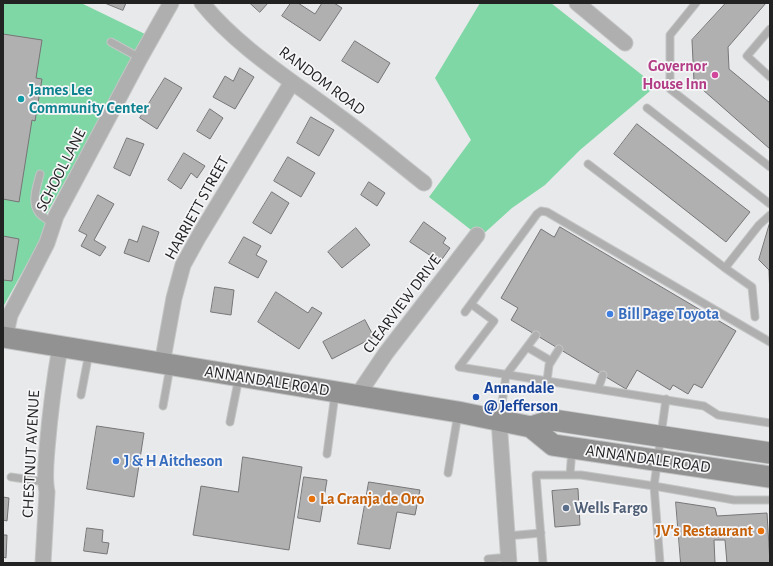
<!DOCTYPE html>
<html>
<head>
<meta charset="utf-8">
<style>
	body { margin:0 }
	#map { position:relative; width:773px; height:566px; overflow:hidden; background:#e8e9ea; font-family:"Alegreya Sans",sans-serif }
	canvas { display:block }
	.frame { position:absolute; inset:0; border:4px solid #222223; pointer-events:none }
</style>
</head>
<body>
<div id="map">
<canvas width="773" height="566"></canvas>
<div class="frame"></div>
</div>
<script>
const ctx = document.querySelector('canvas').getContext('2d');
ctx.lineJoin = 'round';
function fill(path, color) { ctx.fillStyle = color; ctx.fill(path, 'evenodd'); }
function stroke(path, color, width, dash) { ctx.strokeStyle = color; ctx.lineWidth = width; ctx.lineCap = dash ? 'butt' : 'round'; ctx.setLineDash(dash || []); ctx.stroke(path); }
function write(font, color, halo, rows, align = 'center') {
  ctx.font = font + ' "Alegreya Sans",sans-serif'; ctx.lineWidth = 3.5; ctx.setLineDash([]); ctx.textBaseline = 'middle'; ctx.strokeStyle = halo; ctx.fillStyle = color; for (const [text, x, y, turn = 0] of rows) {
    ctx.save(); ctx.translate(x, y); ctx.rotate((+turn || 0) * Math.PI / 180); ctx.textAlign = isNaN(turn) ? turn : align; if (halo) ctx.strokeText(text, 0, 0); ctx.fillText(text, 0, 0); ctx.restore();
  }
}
fill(new Path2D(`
	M3,3H81L147,35L46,215V225L43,235L3,307Z
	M480,3H551L656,86L580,150L545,185L512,208L480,237L429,197L471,140L435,78Z`), '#7fd7a5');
const building = new Path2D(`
	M105,3H126L123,10Z
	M250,3H268L260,12Z
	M291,3H298L315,14L322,3H334L342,8L320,41L282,16Z
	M726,3H766L728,47L729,69L770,103V149L694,82L692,40Z
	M3,34L42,40L36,78L42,79L35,121L32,120L19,202L3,199Z
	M355,41L390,63L378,83L342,61Z
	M240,68L254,77L235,109L213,97L225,76L233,81Z
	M165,78L182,88L157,129L140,118Z
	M210,109L223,118L210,139L197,131Z
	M311,117L334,130L319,156L297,143Z
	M637,124L750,212L726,242L614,154Z
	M127,138L144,144L130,176L114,168Z
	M184,153L205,166L197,178L191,173L181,189L168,180Z
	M288,157L315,173L301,197L274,181Z
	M369,182L385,193L377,206L361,195Z
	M272,192L289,203L271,234L253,223Z
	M98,195L114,204L94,240L106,247L100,256L81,246L87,235L79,231Z
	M424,222L446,238L443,243L450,248L440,262L410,242Z
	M770,222V298L769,270L759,260Z
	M143,226L159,232L149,262L124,253L129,239L137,242Z
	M560,227L736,331L702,388L694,384L688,394L673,385L670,390L637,370L626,389L511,320L518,308L501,298L541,229L554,237Z
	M356,228L370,245L342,268L328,252Z
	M3,236L19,239L12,281L3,280Z
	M244,237L261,246L256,255L267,261L258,278L229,263Z
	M215,287L234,290L231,315L211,312Z
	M276,292L308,313L312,307L322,313L299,349L258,322Z
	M365,320L374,337L332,359L323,342Z
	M97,426L144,433L134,497L87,489Z
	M243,457L302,467L289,550L193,535L201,486L238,492Z
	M304,477L327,480L320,522L298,518Z
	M369,482L420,490L415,515L397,512L390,549L358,544Z
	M578,489L580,525L555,527L552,491Z
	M3,497L9,498L7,521L3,520Z
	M676,502L715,508L717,516L767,513L770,563H727L725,540H714L715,563H681Z
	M87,528L103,530L102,542L109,543L107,554L84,551Z
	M3,535H7L6,558L3,557Z`);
fill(building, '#b1b0b1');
stroke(building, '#767577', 1);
const service = new Path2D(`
	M696,3L670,35V89L770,167
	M770,29L747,56L770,77
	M111,42L140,58
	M647,108L770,204
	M588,164L725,268
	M40,174C37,186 30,204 40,214C44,218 49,220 53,224
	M471,304L494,321L459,367L704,406L718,415L770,423
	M465,312L537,214L541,211L547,212L770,342
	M755,317L752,287L725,268L759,225L770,215
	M527,347L551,361
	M547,381L549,365L559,349
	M598,389L603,375
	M81,395L89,353
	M163,406L170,367
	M500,418L506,375L536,335
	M230,422L239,377
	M327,454L335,394
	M448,473L458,414
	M570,475L572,449
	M11,477L45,482
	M507,536L541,533
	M488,559L509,557
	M543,563L536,475H581L654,486L734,500H770
	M660,563L654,486L666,399`);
const minor = new Path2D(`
	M202,3C238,48 294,82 340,117C369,138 396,161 424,183
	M577,3L625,43
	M5,338L10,315L47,243L56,216L140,58L171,3
	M162,364L174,298L183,265L199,236L292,82
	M357,396L386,353L477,235
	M499,420L509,563
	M43,563L47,492C44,478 46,463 47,449C50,414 54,381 60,347`);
const secondary = new Path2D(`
	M3,337L458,412L531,427L553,445L770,477
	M531,427L553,420L770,453`);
stroke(service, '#c4c5c6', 9);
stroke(minor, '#c4c5c6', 17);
stroke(secondary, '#c4c5c6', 23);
stroke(service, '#aeafae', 7);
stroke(minor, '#aeafae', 15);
stroke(secondary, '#929292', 21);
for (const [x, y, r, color] of [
	[715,75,4,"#d1479c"],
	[21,99,4,"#0f9aa8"],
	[610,314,4,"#3f7fe0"],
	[476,397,4,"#1a4fb4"],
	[116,461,4,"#3f7fe0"],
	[312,499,4,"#e8710a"],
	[566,508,4,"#5c6f8a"],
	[761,531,4,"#e8710a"]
]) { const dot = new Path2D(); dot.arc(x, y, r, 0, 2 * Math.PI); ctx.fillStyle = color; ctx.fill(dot); stroke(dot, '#f6f6f8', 1.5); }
write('bold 16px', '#b23c85', '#f6f6f8', [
	["Governor",707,66],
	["House Inn",707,84]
], 'right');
write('16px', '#222223', '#f6f6f8', [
	["RANDOM ROAD",322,81,37],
	["SCHOOL LANE",61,170,-63],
	["HARRIETT STREET",197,208,-61],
	["CLEARVIEW DRIVE",402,304,-53],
	["ANNANDALE ROAD",267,381,9],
	["CHESTNUT AVENUE",31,454,-87],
	["ANNANDALE ROAD",648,459,8]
]);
write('bold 16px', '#0d838f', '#f6f6f8', [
	["James Lee",29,90],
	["Community Center",29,108]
], 'left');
write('bold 16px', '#366cbe', '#f6f6f8', [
	["Bill Page Toyota",618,314],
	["J & H Aitcheson",124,461]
], 'left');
write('bold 16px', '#164399', '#f6f6f8', [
	["Annandale",484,388],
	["@ Jefferson",484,406]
], 'left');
write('bold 16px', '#c56008', '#f6f6f8', [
	["La Granja de Oro",320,499],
	["JV's Restaurant",753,531,"right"]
], 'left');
write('bold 16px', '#4e5e75', '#f6f6f8', [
	["Wells Fargo",574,508]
], 'left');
</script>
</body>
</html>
